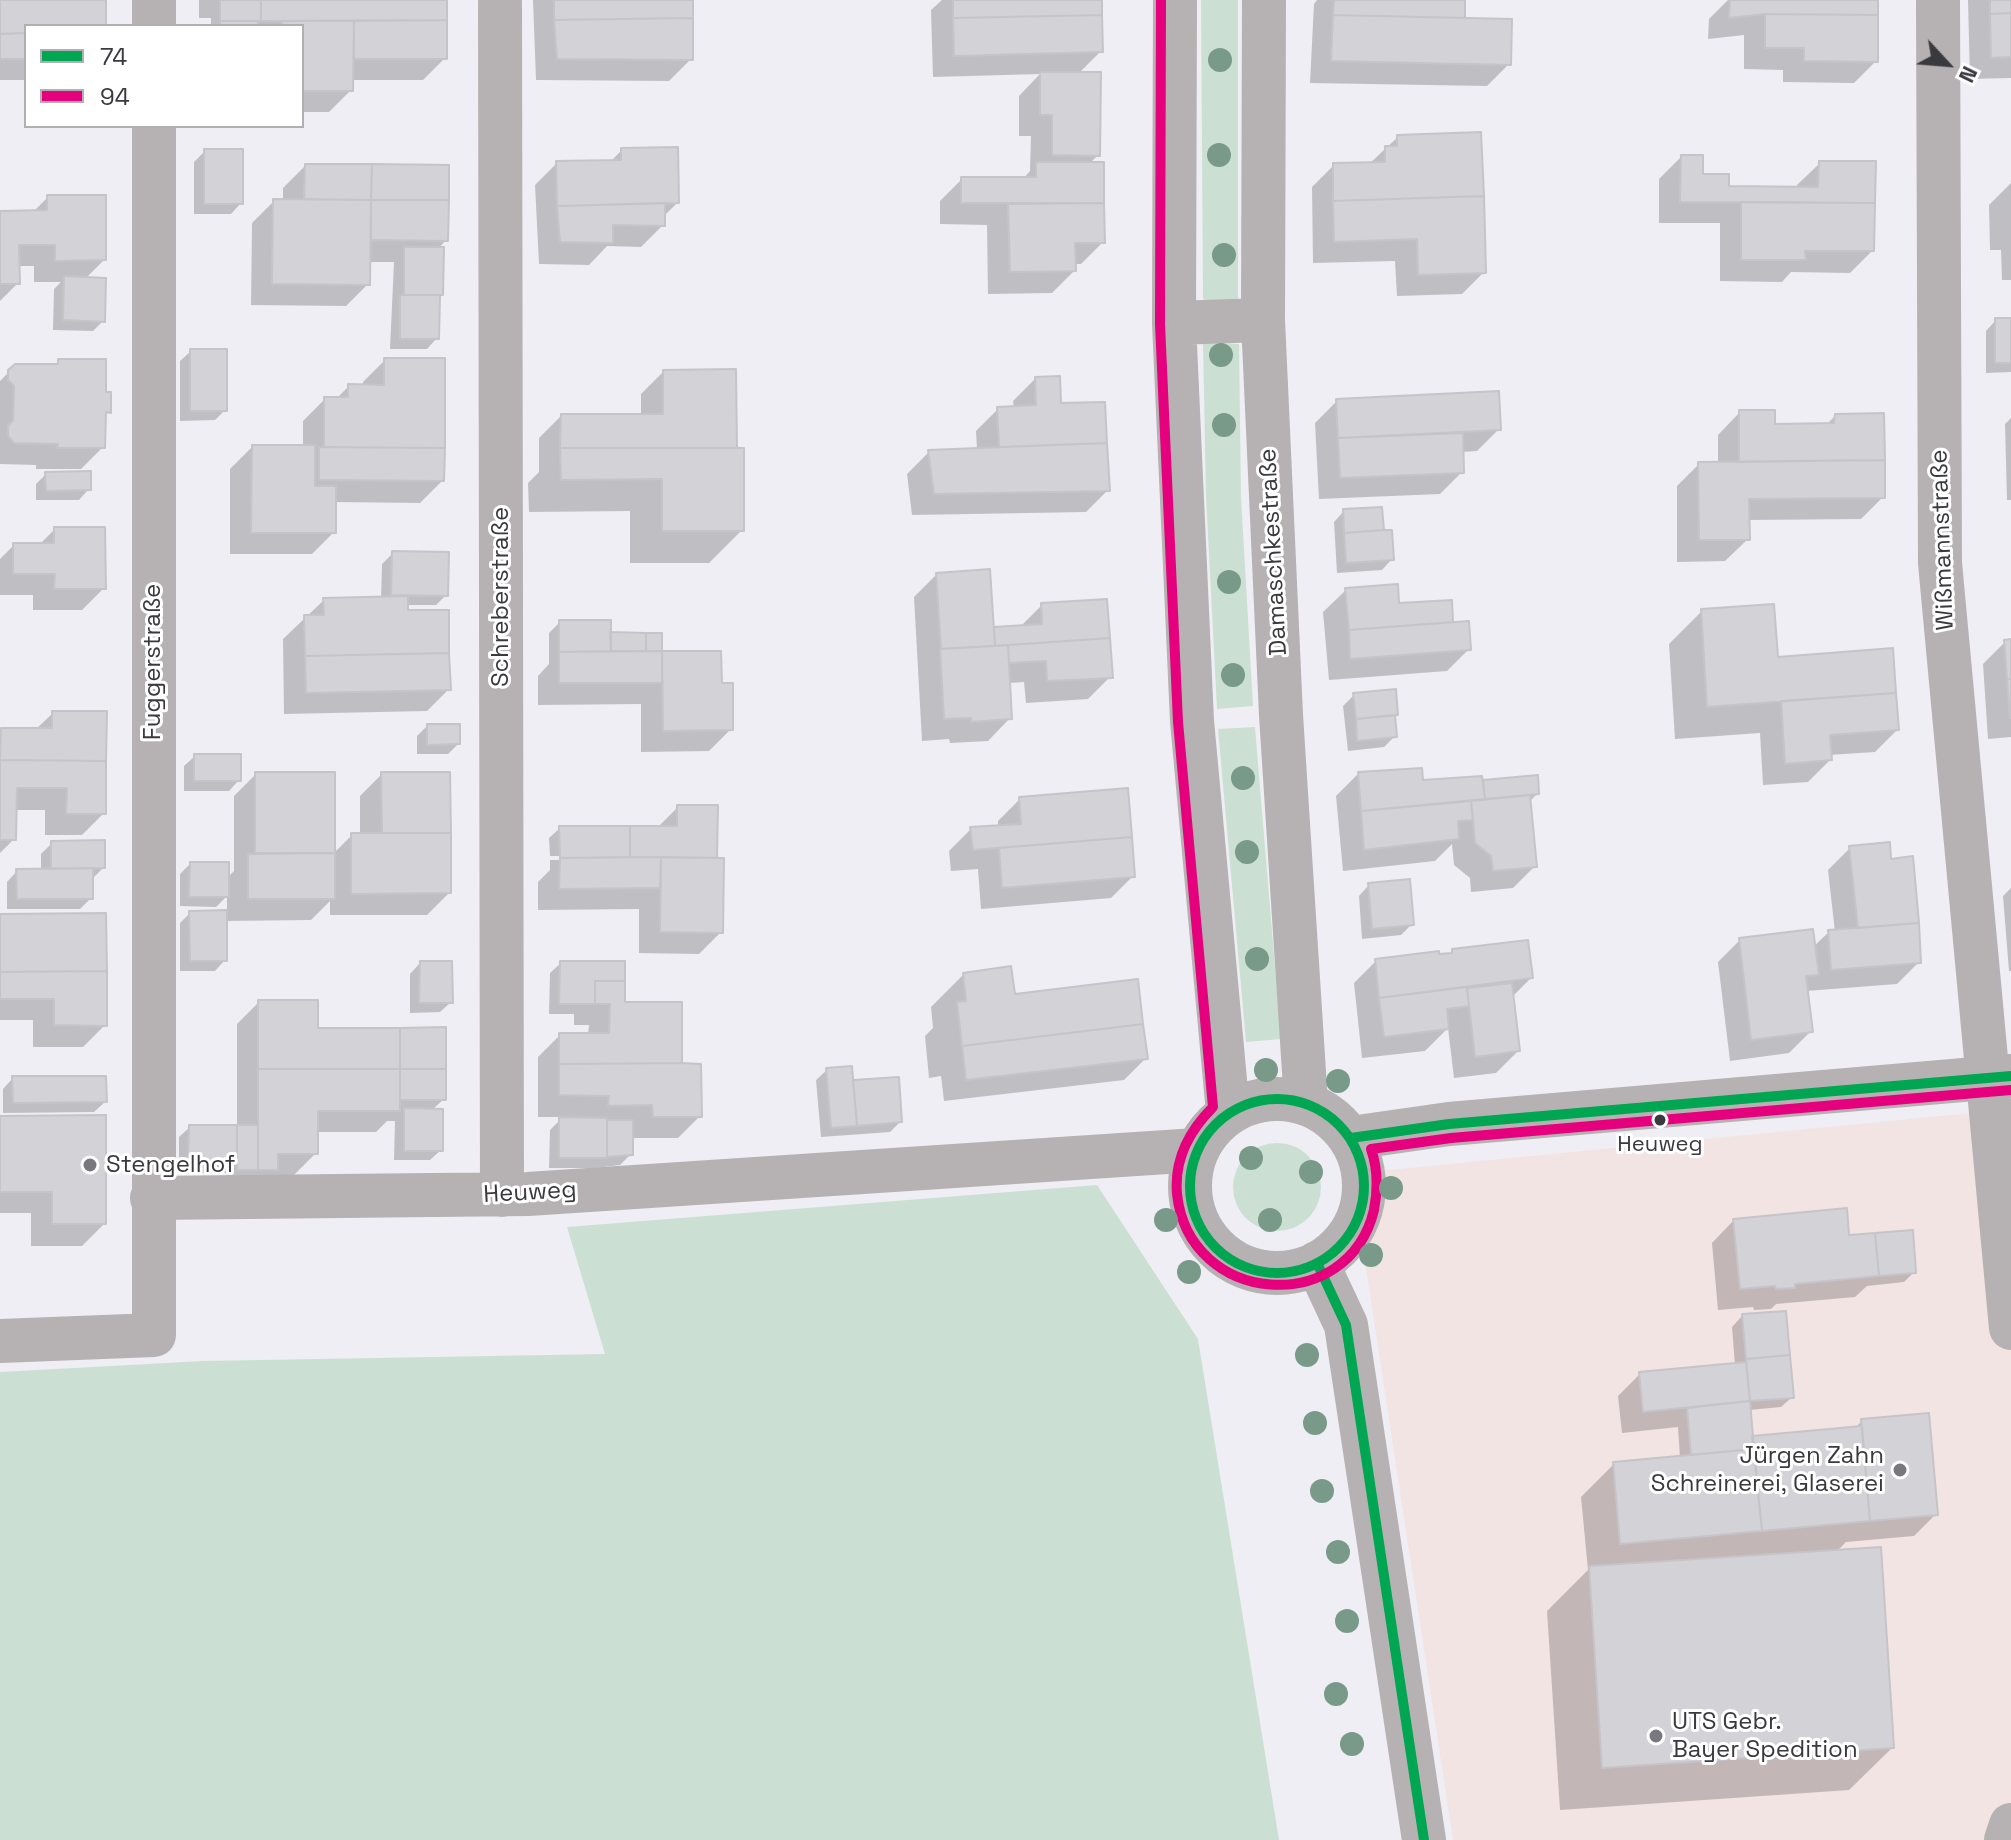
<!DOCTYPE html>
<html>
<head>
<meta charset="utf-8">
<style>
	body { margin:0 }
	#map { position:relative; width:2011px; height:1840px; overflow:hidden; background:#efeef4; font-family:"Space Grotesk",sans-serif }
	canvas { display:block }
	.legend { position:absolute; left:24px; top:24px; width:280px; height:104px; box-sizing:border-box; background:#fff; border:2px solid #b0b0b2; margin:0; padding:10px 14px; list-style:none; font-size:24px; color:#3a393e }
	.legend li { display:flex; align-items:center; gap:16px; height:40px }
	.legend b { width:40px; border:2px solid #b0b0b2 }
	.north { position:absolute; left:1907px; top:24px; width:80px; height:80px; -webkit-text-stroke:6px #fff; paint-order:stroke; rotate:116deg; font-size:22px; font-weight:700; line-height:32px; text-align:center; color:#3a393e }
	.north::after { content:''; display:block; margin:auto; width:28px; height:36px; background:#3a393e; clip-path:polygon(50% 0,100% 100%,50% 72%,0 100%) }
</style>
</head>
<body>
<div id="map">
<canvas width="2011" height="1840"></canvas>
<ul class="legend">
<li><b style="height:10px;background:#00a651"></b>74</li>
<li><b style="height:10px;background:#e5007d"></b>94</li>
</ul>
<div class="north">N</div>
</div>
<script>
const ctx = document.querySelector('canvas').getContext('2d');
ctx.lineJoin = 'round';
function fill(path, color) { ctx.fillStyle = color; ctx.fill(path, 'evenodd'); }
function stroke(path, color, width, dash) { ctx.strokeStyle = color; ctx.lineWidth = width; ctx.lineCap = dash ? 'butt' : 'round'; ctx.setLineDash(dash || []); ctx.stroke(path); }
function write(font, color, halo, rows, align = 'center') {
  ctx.font = font + ' "Space Grotesk",sans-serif'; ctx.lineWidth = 6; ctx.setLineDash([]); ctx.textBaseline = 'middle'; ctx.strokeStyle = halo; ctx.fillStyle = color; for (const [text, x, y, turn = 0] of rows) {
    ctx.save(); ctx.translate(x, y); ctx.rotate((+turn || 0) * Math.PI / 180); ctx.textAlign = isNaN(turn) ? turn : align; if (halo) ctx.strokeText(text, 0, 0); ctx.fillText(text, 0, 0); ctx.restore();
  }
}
fill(new Path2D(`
	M2011,1109V1840H1453L1365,1262L1378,1171Z`), '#f3e4e4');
fill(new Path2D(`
	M1201,0H1238V300L1211,302L1203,299Z
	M1220,343L1239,344L1241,497L1253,706L1217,709L1206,496L1203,344Z
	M1255,727L1281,1039L1246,1042L1218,729Z
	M1233 1187a44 44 0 1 1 88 0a44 44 0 1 1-88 0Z
	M1097,1185L1198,1339L1279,1840H0V1372L203,1361L605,1354L567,1227Z`), '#cbe0d3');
fill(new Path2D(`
	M0,0H104V26H26V80H0Z
	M199,0H445V58L423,80H352L351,90L329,112H302V26H211V18H199Z
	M533,0H691V59L669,81L536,80Z
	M942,0H1099L1101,51L1078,74L1098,155L1089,164H1102L1103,242L1081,264H1074V271L1052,293L988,294L987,225L940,224V201L962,179H1023L1030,171L1031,136H1019V96L1040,74L933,77L931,10Z
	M1317,0H1463V20L1509,64L1487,86L1310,83L1314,4Z
	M1728,0H1877L1876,61L1854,83L1783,82V70L1744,69V35L1708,39L1709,19Z
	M1968,0H2011V78L1970,79Z
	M1398,137L1484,272L1462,294L1397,296L1395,261L1313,263L1312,187L1334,165L1369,164Z
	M622,150L677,203L663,217V225L641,247L607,246L589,265L539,264L535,185L557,163L610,162Z
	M205,151L241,203L231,214H194V162Z
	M1681,157L1701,176L1727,188H1797V185L1820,163L1872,251L1850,273L1791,272L1782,282L1720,281V223H1659V179Z
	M305,166L447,167L446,240L438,249L441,295L438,297L437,338L427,349H390L394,262H369L368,284L346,306L251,305L252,223L274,201H283V188Z
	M2011,183V280H2002L2001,250H1990L1989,205Z
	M48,197L104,260L85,279L103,321L93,331L53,330L54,289L61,282H34V266H18V283L0,301V213L33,212Z
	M1996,320H2011V372L1986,373V331Z
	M191,351L225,410L215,420L180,421V361Z
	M385,360H443L442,481L420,503L334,502V532L312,554H230V469L252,447H303V421L325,399H336L349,386L363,387V382Z
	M59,361L109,412L104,417L103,447L81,469H36V465L0,464V381L9,372L54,366Z
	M663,372L735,447L742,530L709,563H630V511L529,512L528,483L539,472V438L561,416H641V394Z
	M1035,379L1059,405L1103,404L1108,490L1086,512L912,515L907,474L929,452L977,450L976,431L998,409L1014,408L1013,401Z
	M1337,401L1499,429L1477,451L1461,452L1462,472L1440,494L1319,499L1315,423Z
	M1740,412L1773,426L1826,425L1835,416L1883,497L1861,519L1747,520L1748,539L1725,561L1677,562V486L1699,464H1718V435Z
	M2011,418V500H2007L2005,424Z
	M46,474L89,489L79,500H36V484Z
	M1344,511L1382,532L1392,559L1382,570L1337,573L1334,522Z
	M55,529L104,588L82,610H33V595H0V559L14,545H39Z
	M393,553L446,595L436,605H406L405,612L449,689L427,711L284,714L283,639L324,600L381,599L382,564Z
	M936,575L992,629L1020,627L1042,605L1110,677L1088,699L1026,703L1024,682L1008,683L1010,718L988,741L950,743L949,739L922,741L914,597Z
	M1346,590L1397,605L1450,602L1451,624L1469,649L1447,671L1329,680L1323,612Z
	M1702,611L1776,659L1897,730L1875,752L1829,755L1830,760L1808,782L1763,785L1760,733L1675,739L1669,644Z
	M560,622L660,650L657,653H719L720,685L731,729L709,751L641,752V704L538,705V676L549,664V633Z
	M2011,641V737L1988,739L1983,664L2005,642Z
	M1354,695L1396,714L1393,717L1394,737L1384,747L1348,751L1343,706Z
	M53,713L104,813L82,835H45V810H15L14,839L0,853V732L35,730Z
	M427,726L458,744L448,754H417V736Z
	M195,756L239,780L229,791H184V766Z
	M256,774H333V854L352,835H360V796L382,774L449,893L427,915H330V901L311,920L225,921V960L215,971H180V923L190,913L227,912V896L216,907L180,906V874L190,864L227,878L234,871V796Z
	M1358,774L1421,782L1481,784L1484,782L1537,794L1529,802L1535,866L1513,888L1471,892L1470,878L1454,865L1452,844L1435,861L1343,871L1336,796Z
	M1126,790L1133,876L1111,898L981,909L978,869L951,871L949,851L971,829L998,827V821L1020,799Z
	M678,807L715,860L721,932L699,954L639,953V909L538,910V882L550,870V860H609V856H550L549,838L560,828H657Z
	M52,843L103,868L93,878L91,898L80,909H7V882L17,871H41V854Z
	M1850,848L1889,861L1919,962L1897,984L1806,991L1811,1031L1789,1053L1730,1061L1718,962L1740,940L1813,947L1829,932H1835L1828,870Z
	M1369,885L1412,924L1401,935L1362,939L1359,896Z
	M2011,888V971H2009L2003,896Z
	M0,916L105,1025L83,1047H33V1020H0Z
	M1453,951L1531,978L1511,998L1518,1051L1496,1073L1454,1078L1448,1028L1425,1051L1362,1058L1354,983L1376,961L1438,956L1449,955Z
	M420,963L451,1002L440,1012L410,1013V974Z
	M561,963L623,1004L680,1065L700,1116L678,1138H631V1154L620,1165L595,1168H549L550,1130L563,1117H538V1057L560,1035H588L589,1025H574V1014H549L550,973Z
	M964,974L1013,996L1146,1058L1124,1080L944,1101L941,1076L929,1078L925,1036L933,1028L931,1007Z
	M259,1002L444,1099L432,1110L441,1150L430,1160H394L395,1121H387L376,1132H316V1153L294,1175L227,1180V1173H179V1137L190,1127H237V1024Z
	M827,1070L851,1082L900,1122L890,1132L821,1137L816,1080Z
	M13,1078L105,1102L94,1112L3,1113V1089Z
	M0,1118L104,1224L82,1246H31V1213H0Z
	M1734,1220L1848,1237L1914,1272L1904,1282L1867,1286L1855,1297L1776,1304L1771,1309L1754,1310L1753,1307L1718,1310L1712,1243Z
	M1742,1316L1792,1397L1781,1407L1749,1410L1751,1438L1854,1429L1862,1421L1936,1514L1914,1536L1846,1542L1836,1552L1892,1748L1849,1790L1560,1810L1547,1611L1588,1570L1581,1497L1614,1464L1680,1458L1678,1427L1622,1433L1618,1396L1640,1374L1735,1365L1732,1327Z`), '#0003');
const building = new Path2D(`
	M0,0H106V26H26V33L0,34Z
	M220,0H261V21H220Z
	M261,0H447V20L261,21Z
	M554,0H693V18L554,20Z
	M953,0H1102V15L953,18Z
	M1334,0H1465V18L1333,15Z
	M1730,0H1878V15L1765,14L1729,18Z
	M1990,0H2011V13L1990,14Z
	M2011,13V57L1991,58L1990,14Z
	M1765,14L1878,15V62L1804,61V48H1765Z
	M1102,15L1103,52L954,56L953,18Z
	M1333,15L1512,19L1511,65L1331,61Z
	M693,18V60L557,59L554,20Z
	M447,20V59H354V21Z
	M220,21H258V26H220Z
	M282,21H354L353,91H302V26H282Z
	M26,33V59H0V34Z
	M1040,72H1101L1100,156L1052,155V115H1040Z
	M1481,132L1484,196L1333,201V163L1385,162V146H1397V135Z
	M678,147L679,203L557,206L556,161L621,160V148Z
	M204,149H243V204H204Z
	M1681,155H1703V174H1729V186L1818,187L1819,161H1876L1875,203L1680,202Z
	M1036,162H1104V203H961V177H1036Z
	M305,164H372L371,200L304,199Z
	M372,164L449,165V200H371Z
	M47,195H106V260L55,261V245H19L20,284H0V211L47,210Z
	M1484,196L1486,273L1418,275L1417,239L1334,242L1333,201Z
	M273,199L371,200L370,285L272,284Z
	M371,200H449L448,241L371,240Z
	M1741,202L1875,203L1874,251H1805L1806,260H1741Z
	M665,203V226L613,225V243L560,242L557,206Z
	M1104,203L1105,243H1075L1076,271L1010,272L1008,204Z
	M404,247H444L443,295H404Z
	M64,276L106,278L105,322L63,320Z
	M400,295H440L439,339H400Z
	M1995,318H2011V363H1995Z
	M190,349H227V411H190Z
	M384,358H445V448L324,447V397H348V384L384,385Z
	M58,359H106V392H111V413L106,412L105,448H57L58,444L14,443L8,436V426L13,420L14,386L8,380V370L15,364H58Z
	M736,369L737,448H560L561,414H663V370Z
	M1060,376L1061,403L1105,402L1107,443L999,447L997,407L1036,405L1035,377Z
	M1499,391L1501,430L1338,438L1336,399Z
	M1739,410H1775V424L1834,423L1835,414L1884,413L1885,460L1739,462Z
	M1463,433L1464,473L1340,478L1338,438Z
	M1107,443L1110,491L934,494L928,450Z
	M252,445H315V486H336V533H251Z
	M319,447L445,448L444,481L319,480Z
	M560,448H744V531H662V479L561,480Z
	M1885,460V498L1749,499L1750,540H1699L1698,462Z
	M91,471V490L46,491L45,472Z
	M1382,507L1384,530L1344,533L1343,509Z
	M54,527H105L106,589H54L55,574H13V543H54Z
	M1384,530H1392L1394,560L1346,563L1344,533Z
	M392,551L449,552L448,596L391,595Z
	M990,569L995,646L941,649L936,573Z
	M1398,584L1399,603L1452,600L1453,622L1349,630L1345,588Z
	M408,596V610H449V653L305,656L304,615H324L323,598Z
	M1107,599L1110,638L995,646L994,627L1042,624L1041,603Z
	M1774,604L1778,657L1893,648L1896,693L1707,707L1701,609Z
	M559,620H611V651L559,652Z
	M1469,621L1471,650L1350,659L1349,630Z
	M610,632L646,633V651H611Z
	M646,633H662V651H646Z
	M1110,638L1113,678L1047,681L1046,661L1009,663L1008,645Z
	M2011,639V679H2007L2004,640Z
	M1008,645L1012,719L971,722V718L944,719L940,649Z
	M662,651H721L722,683H733V730L663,731Z
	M662,651V683H559V652Z
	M449,653L451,690L306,693L305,656Z
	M2007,679H2011V718H2010Z
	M1396,689L1398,715L1356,719L1353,693Z
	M1896,693L1899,730L1830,735L1832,760L1785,764L1781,701Z
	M52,711H107L106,761L0,760L1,728H52Z
	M1395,715L1397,737L1357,741L1356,719Z
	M427,724H460V744L427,745Z
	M194,754H241V781H194Z
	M0,760L106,761V814H66L67,788H17L16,840H0Z
	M1422,768L1423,780L1482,776L1485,799L1361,811L1358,772Z
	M255,772H335V853H255Z
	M381,772H450L451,833H382Z
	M1538,775L1539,794L1485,799L1483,780Z
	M1128,788L1132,837L973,850L970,827L1021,824L1019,797Z
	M1530,795L1537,867L1493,871L1491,856L1475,843L1471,801Z
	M1471,801L1473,820L1458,821L1459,839L1364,850L1361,811Z
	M677,805H718L717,858L630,857V826H677Z
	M559,826H630V857L560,858Z
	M351,833H451V893L351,894Z
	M1132,837L1135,877L1002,888L999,848Z
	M105,840V868L51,869V841Z
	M1890,842L1891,859L1913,856L1919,923L1858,928L1849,846Z
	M335,853V899H248V854Z
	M661,857L724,858L723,933L660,932Z
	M661,857L660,888L559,889L560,858Z
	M190,862H229V897H189Z
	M93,868V899H17L16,869Z
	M1410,879L1414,925L1372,929L1368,883Z
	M227,910V961H190L189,911Z
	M106,913L107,971L0,972V914Z
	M1919,923L1921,963L1831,970L1828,930Z
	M1813,929L1819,975L1806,976L1813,1032L1751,1040L1739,938Z
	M1528,940L1533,978L1379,998L1375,959L1439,951V954L1452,953V949Z
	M420,961H452L453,1003H419Z
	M560,961H625V981H595V1004H559Z
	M1011,966L1015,994L1138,979L1143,1024L962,1046L957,1002L966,1001L963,973Z
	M107,971V1026L54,1025V999H0V972Z
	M595,981H625V1002H682V1063L559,1064V1033H609L610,1004H595Z
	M1512,983L1520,1051L1475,1057L1467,988Z
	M1467,987L1469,1006L1447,1009L1449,1029L1384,1037L1379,998Z
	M258,1000H318V1028H400V1069H258Z
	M1143,1024L1148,1059L966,1080L962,1046Z
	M446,1027V1069H400V1028Z
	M682,1063L701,1064L702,1117H653L652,1105L608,1106L609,1096L559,1095V1064Z
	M852,1066L857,1126L831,1128L826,1068Z
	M258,1069H400V1111H318V1154H278V1170H258Z
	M400,1069H446V1100H400Z
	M12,1076H106L107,1102L13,1103Z
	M899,1077L902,1122L857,1126L853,1080Z
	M404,1108L443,1109V1151H404Z
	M106,1115V1224H52V1192H0V1116Z
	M559,1117L607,1118V1158H559Z
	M607,1120H633V1155L607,1157Z
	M189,1125H237V1163L188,1164Z
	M237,1125H258V1170H237Z
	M1847,1208L1849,1235L1875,1233L1879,1276L1795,1284V1288L1776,1289L1775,1286L1740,1289L1733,1219Z
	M1913,1230L1916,1273L1879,1276L1875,1233Z
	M1786,1311L1790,1355L1746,1359L1742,1314Z
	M1790,1355L1794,1398L1750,1401L1746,1359Z
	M1746,1362L1750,1401L1643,1412L1639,1372Z
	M1750,1401L1754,1449L1691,1455L1687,1408Z
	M1929,1413L1938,1515L1870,1521L1861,1419Z
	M1862,1426L1870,1521L1762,1531L1752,1436Z
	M1754,1449L1762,1531L1620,1544L1613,1462Z
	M1881,1547L1894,1748L1602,1768L1589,1566Z`);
fill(building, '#d3d2d7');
stroke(building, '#c5c4c9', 2);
stroke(new Path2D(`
	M500,0L502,1195
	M1175,0L1174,323L1192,721L1228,1113
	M1264,0L1263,320L1281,715L1306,1103
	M1938,0L1940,563L2011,1328
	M154,26V0
	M1174,323L1263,320
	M1190 1186a87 87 0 1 1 174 0a87 87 0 1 1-174 0Z
	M1351,1138L1449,1124L2011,1076
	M152,1198L528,1194L1197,1150
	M1317,1263L1346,1325L1424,1840
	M0,1341L154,1335V126
	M2006,1840L2011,1825`), '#b6b1b2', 44);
stroke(new Path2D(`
	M1190 1186a87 87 0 1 1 174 0a87 87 0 1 1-174 0Z
	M1351,1138L1449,1124L2011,1076
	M1317,1263L1346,1325L1424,1840`), '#00a651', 10);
stroke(new Path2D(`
	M1161,0L1160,324L1178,722L1213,1107C1189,1131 1174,1160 1177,1194C1189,1306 1348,1318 1374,1210C1378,1189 1378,1169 1371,1149L1451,1138L2011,1090`), '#e5007d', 10);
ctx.fillStyle = '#799a88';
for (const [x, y] of [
	[1220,60],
	[1219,155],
	[1224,255],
	[1221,355],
	[1224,425],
	[1229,582],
	[1233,675],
	[1243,778],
	[1247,852],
	[1257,959],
	[1266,1070],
	[1338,1081],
	[1251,1158],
	[1311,1172],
	[1391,1188],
	[1166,1220],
	[1270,1220],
	[1371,1255],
	[1189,1272],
	[1307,1355],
	[1315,1423],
	[1322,1491],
	[1338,1552],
	[1347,1621],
	[1336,1694],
	[1352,1744]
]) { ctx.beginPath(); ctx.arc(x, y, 12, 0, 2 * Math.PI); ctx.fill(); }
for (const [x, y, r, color] of [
	[1660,1120,7,"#3a393e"],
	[90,1165,8,"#79787e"],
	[1900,1470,8,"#79787e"],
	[1656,1736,8,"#79787e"]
]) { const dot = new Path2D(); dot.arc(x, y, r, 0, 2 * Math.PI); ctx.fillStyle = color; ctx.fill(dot); stroke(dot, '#fff', 3); }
write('22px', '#3a393e', '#fff', [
	["Heuweg",1660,1145]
]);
write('24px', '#3a393e', '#fff', [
	["Wißmannstraße",1943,540,-92],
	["Damaschkestraße",1274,552,-93],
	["Schreberstraße",501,597,-90],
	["Fuggerstraße",153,662,-90],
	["Heuweg",530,1193,-3]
]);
write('24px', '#3a393e', '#fff', [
	["Stengelhof",106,1165],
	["Jürgen Zahn",1884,1456,"right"],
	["Schreinerei, Glaserei",1884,1484,"right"],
	["UTS Gebr.",1672,1722],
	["Bayer Spedition",1672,1750]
], 'left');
</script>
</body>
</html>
